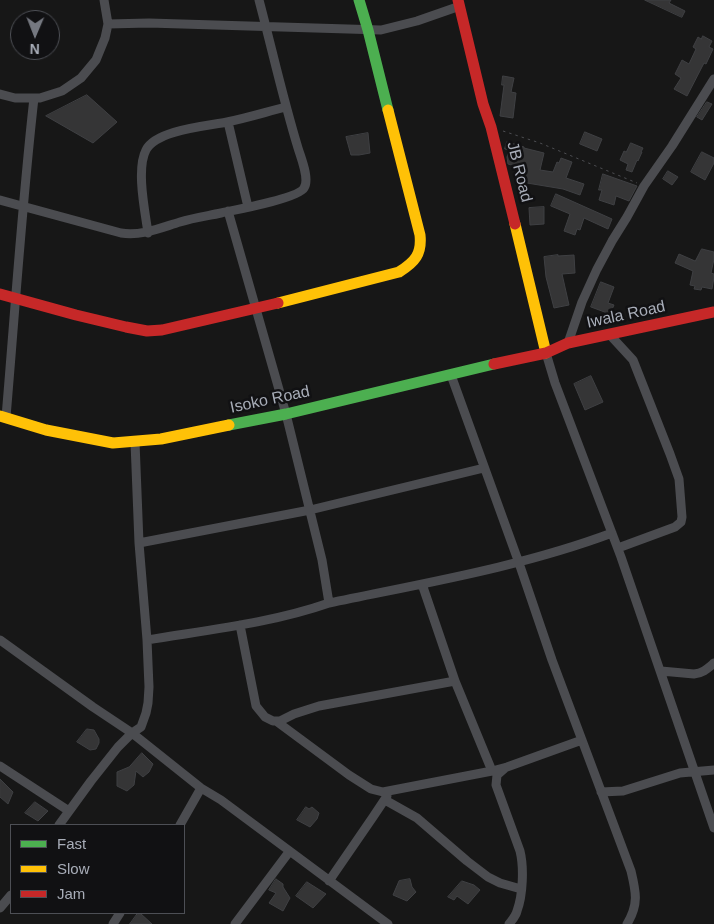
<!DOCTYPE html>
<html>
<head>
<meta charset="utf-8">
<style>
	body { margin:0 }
	#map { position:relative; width:714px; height:924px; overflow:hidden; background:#171717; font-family:Arial,sans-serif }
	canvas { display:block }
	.legend { position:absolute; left:10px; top:824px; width:175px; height:90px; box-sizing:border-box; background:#111113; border:1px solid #4d4f55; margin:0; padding:6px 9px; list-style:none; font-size:15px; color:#a8adb8 }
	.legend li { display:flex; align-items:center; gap:10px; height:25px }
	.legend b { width:25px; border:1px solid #4d4f55 }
	.north { position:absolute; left:10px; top:10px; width:50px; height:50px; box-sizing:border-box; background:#111113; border:1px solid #4d4f55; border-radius:50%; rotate:181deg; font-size:14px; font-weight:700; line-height:20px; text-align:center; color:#a8adb8 }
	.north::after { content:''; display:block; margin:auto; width:18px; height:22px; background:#757880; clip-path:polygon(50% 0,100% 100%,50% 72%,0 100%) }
</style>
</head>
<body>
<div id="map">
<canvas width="714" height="924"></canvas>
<ul class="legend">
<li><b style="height:6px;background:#4caf50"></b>Fast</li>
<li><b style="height:6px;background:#ffc107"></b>Slow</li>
<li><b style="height:6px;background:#c62828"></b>Jam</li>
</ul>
<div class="north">N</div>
</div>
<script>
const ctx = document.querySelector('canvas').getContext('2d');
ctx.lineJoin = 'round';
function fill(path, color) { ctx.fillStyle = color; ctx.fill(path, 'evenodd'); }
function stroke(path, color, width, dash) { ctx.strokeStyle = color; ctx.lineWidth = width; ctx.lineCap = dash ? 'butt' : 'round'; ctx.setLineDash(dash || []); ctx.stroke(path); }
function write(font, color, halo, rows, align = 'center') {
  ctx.font = font + ' Arial,sans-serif'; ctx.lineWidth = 5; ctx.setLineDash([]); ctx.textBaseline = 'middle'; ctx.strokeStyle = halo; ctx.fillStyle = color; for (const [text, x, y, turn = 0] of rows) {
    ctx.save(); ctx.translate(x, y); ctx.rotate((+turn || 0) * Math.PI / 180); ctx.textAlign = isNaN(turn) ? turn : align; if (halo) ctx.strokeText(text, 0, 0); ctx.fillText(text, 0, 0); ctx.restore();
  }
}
const building = new Path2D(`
	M645,0H671L669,3L685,11L682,17Z
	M703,36L712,41L709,47L713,49L706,64L704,63L687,96L674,89L681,78L675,74L682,60L689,64L696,49L693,47L698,37L701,39Z
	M503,76L514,78L511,92L516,93L513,118L500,116L504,85H502Z
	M87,95L117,122L93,143L46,116Z
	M707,102L712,104L702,120L697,117Z
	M585,132L602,139L597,151L580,144Z
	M368,133L370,153L359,155H351L346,137Z
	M507,142L524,147V148L544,153L540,170L553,172L557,162L559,163L561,158L572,162L566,178L584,184L580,195L563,189L521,182L523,175H521L522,168L508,164L507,157L509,150L505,149Z
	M631,143L643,148L641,152H642L638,161L637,160L632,172L626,170L628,164L620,160L624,151L626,152Z
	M702,152L714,158V163L705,180L691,172Z
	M668,171L678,177L672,185L663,179Z
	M603,174L637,186L629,201L616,196L614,205L599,200L602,190H599Z
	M556,194L612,219L608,229L584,218L580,230L577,229L575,235L564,231L570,214L551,206Z
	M544,207V224L530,225L529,208Z
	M702,249L714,252V259L711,273L714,274V277L712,289L702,287L701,290L694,289L695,286L690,285L693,271L675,263L679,254L695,261Z
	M558,255V256L574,255L575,273L562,274L569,305L554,308L546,277L544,257Z
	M601,282L614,287L608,303L614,305L610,314L591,307Z
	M591,376L603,402L585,410L574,384Z
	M87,729L94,730L99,739V743L96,749L90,750L77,742Z
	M142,753L153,764L149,772L143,777L136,771L134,785L127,791L117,786V772L129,767Z
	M0,779L13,792L8,804L0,797Z
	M35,802L48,811L38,821L25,813Z
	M306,807L309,809L312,807L319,813L317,819L310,827L297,820Z
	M276,879L283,884V887L290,898L283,911L269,903L276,893L269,890Z
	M410,879L412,887L416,892L407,901L393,895L399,881Z
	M462,881L474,885L480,890L468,904L457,896L454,900L448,897Z
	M307,882L326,894L313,908L296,896Z
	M138,913H140L152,924H130Z`);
fill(building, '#353536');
stroke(building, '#3f4043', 1);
stroke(new Path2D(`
	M503,131L540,143L637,183`), '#4d4e52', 1, [2.5, 4]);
stroke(new Path2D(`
	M108,24L149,23L381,30L417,21L460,6
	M0,94L15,98H40L62,91L81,78L96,60L105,38L108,24L104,0
	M228,122L248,207
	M0,200L121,233C142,236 160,228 180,222C193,218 207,216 221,213C235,210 299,198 304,188C310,179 301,158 298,148C283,99 272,49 259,0
	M228,211L286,414L322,560L329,603
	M148,233C145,211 136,169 146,150C156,130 207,126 227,122C247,118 266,112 286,107
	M610,335L633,360L670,454L679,479L682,517L681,522L675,527L618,548
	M568,343L582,302L597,269L612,241L627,217L644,186L672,146L714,79
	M546,353L555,383L621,557L714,828
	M451,375L519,563L552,660L631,871C636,892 639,904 627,924
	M6,417C15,311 22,204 34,98
	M139,543L310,510L484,468
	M422,584L455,681L492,771
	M240,625L256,706L265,717L273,721H280L294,714L319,706L455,681
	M0,640L93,707L132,733L201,788L221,800L388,924
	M147,640C207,630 272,623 329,603C424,583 521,567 612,533
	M661,671L694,674C703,673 707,669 714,663
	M276,721L349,775L371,789L383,792L492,771L507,767L582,740
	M0,766L69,811
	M505,768L497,775L496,785L520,851C524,867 523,895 517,911C516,916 512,920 509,924
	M601,792L623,791L680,773L714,770
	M385,800L417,818L467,861L488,877L500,883L521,889
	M59,825L91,781L118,747L132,733L141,727L146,713L148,703L149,687L147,640L139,543L135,442
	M180,825L201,788
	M329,881L373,817L387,796
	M0,908L11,895
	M113,924L120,913
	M235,924L289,852`), '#4b4c50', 9);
stroke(new Path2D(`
	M359,0L368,30L388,110
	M229,425L286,414L494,364`), '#4caf50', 11);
stroke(new Path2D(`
	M515,224L546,353
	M278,303L399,272C415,262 422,254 420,235L388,110
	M0,416L46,430L113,443L161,439L229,425`), '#ffc107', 11);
stroke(new Path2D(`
	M458,0L483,104L491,127L515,224
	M0,294L76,315L126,327L147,331L162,330L278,303
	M494,364L546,353L568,343L714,312`), '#c62828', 11);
write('16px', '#a8adb8', '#111113', [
	["JB Road",519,172,76],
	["Iwala Road",626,315,-12],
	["Isoko Road",270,400,-12]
]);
</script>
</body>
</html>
